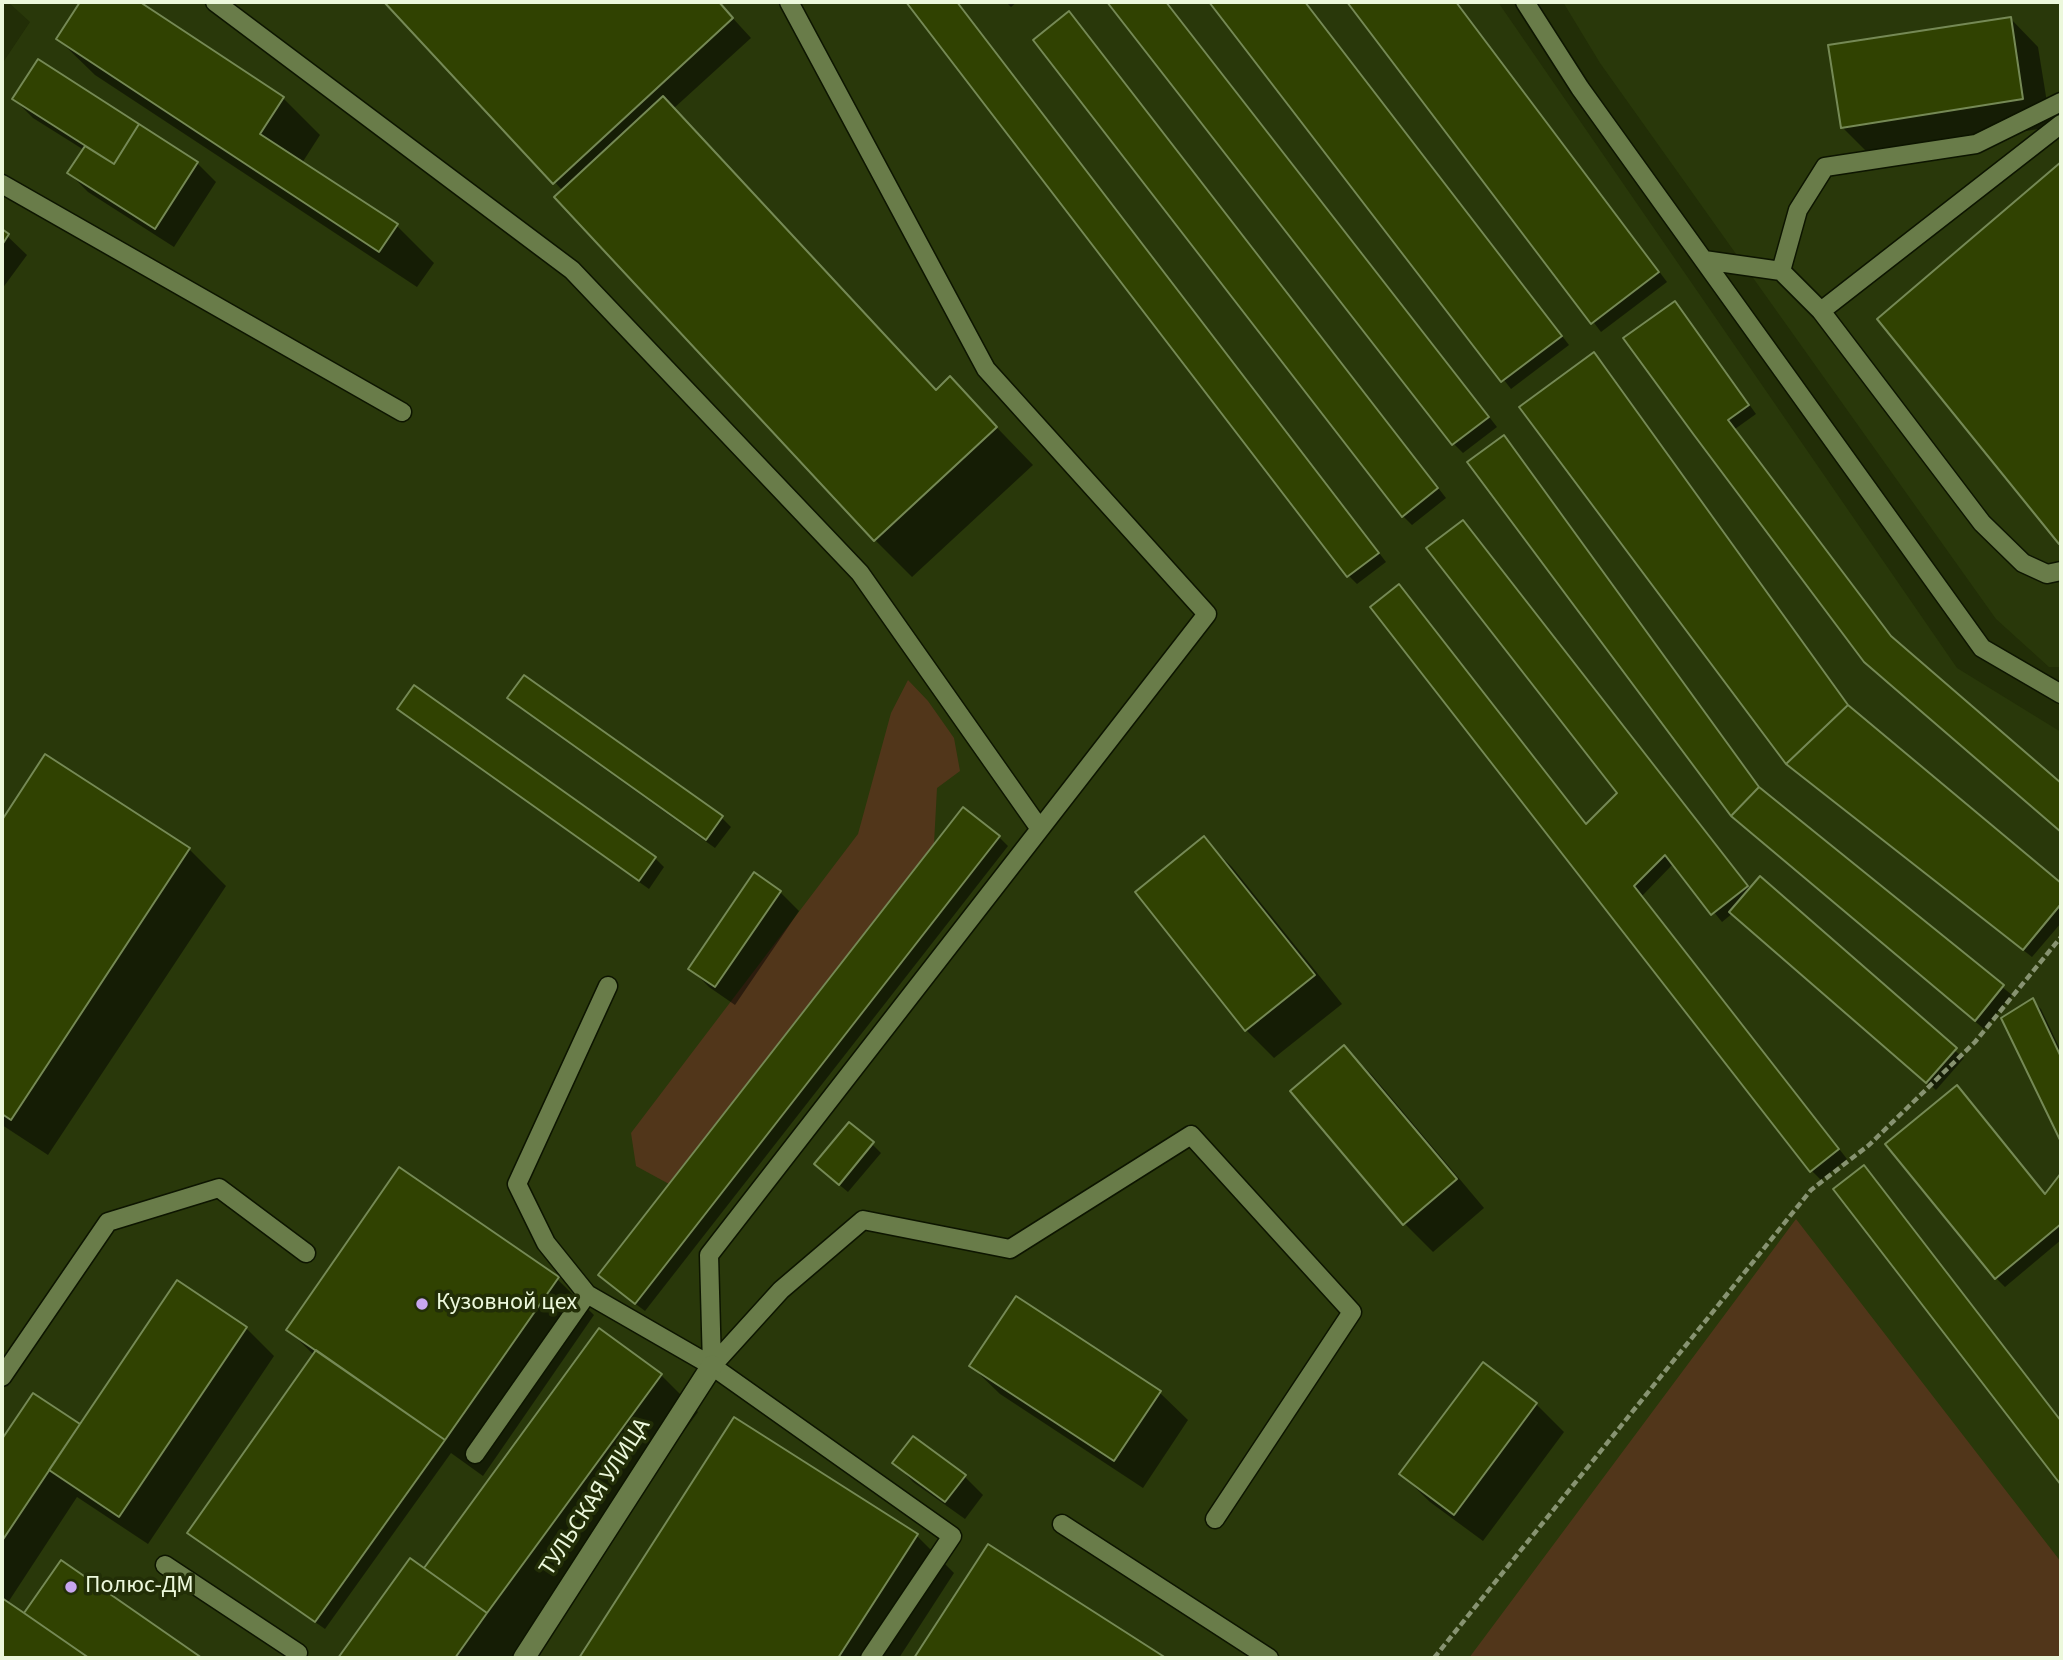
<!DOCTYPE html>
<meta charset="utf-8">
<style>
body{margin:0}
#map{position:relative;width:2063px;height:1660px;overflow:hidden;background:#222e07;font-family:"Source Sans 3",sans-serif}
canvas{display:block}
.frame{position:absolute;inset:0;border:4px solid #ecf8dc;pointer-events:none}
</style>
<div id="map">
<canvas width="2063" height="1660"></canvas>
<div class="frame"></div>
</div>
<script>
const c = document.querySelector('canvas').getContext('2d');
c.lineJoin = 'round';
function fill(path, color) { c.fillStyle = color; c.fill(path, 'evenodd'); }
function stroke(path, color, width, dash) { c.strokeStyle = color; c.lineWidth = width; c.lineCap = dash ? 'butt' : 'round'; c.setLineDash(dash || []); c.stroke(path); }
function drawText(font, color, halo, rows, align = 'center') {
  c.font = font + ' "Source Sans 3",sans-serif'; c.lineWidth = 7; c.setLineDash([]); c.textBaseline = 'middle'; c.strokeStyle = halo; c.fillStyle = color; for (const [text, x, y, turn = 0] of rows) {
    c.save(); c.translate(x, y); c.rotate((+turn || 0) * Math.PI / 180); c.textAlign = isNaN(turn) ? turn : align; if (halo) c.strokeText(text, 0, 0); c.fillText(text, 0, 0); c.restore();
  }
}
const built = new Path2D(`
 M8,2H1498L1957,668L2061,732V1658H2V64L30,22Z
 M1563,2H2061V667H2049L1996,619L1600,63Z`);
const green = new Path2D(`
 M908,680L928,701L954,738L960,771L937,788L934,844L669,1184L636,1166L631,1133L858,834L891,713Z
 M1796,1219L2061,1562V1658H1469Z`);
const shadow = new Path2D(`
 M82,2H136L283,98L320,135L302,163L397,226L434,263L417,287L95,75L58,39Z
 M386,2H718L751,38L673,109L937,391L950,379L1033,465L912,577L875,540L557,197L563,191Z
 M908,2H957L1386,562L1357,584L1348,575Z
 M1006,2H1017L1011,7Z
 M1110,2H1167L1497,427L1463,453L1454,444Z
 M1211,2H1305L1569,345L1511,389Z
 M1350,2H1457L1667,282L1601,332Z
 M2010,18L2038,47L2051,127L1871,156L1843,128Z
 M1078,23L1446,498L1412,525L1403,516Z
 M14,99L197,163L216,182L174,247L88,192L69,173L84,150L33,118Z
 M2061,165V544L1880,319Z
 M2,231L27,255L2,289Z
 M1674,304L1683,312L1756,414L1735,429L1897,643L2061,785V831L1875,671L1626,338Z
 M1594,354L1603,363L1854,712L2061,885V923L2032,957L1798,773Z
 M1504,437L1513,446L1765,794L2012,995L1984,1029L1742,824Z
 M1463,522L1751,889L1964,1058L1936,1090L1733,913L1722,922L1674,863L1642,896L1847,1159L1821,1180L1812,1171L1587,825L1619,793Z
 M415,687L655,858L664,867L649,889L408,718L399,709Z
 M509,698L722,818L731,827L715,848L518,707Z
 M45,757L189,849L226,886L48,1155L2,1125V823Z
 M999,837L1008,846L645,1311L609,1284Z
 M1204,839L1232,867L1342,1004L1274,1058L1246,1030Z
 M780,892L799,911L735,1005L709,987L690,968Z
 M2032,1000L2041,1009L2061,1051V1138L2003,1019Z
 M1344,1047L1372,1075L1484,1208L1433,1252L1404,1223Z
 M1965,1096L2046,1196L2061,1176V1240L2005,1287L1996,1278Z
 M872,1144L881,1153L848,1192L825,1173Z
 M1872,1176L2061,1421V1482L1835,1189Z
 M557,1279L594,1315L483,1476L451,1453L325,1629L199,1541L190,1532L314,1355L288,1330Z
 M178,1282L246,1328L274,1356L148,1544L77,1497L7,1604L32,1622L62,1563L199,1658H2V1442L33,1395L80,1426Z
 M599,1330L661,1375L698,1412L519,1658H340L411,1560L424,1570Z
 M971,1366L1159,1392L1188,1420L1143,1488L1000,1394Z
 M1536,1404L1564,1432L1483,1541L1430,1502L1401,1474Z
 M734,1420L917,1536L954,1573L899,1658H581Z
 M895,1463L964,1476L983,1495L965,1519L913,1482Z
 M989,1546L1163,1658H916Z`);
const building = new Path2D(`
 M80,2H140L284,97L260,134L398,224L379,252L56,39Z
 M384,2H719L733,18L553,184Z
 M906,2H957L1379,553L1347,577Z
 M1107,2H1166L1489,417L1452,445Z
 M1209,2H1305L1562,336L1501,382Z
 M1347,2H1456L1659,272L1591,324Z
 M1069,11L1438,488L1402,517L1033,40Z
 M2011,17L2023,99L1841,128L1828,45Z
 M38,59L139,124L114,164L12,99Z
 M663,96L936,390L950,376L997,427L874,541L554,197Z
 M139,124L198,162L155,229L67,173L85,146L114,164Z
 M2061,162V542L2059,544L1877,319Z
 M2,229L9,234L2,245Z
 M1675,301L1749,405L1728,420L1891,636L2061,783V832L1864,662L1694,435L1623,338Z
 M1594,352L1848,705L1786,764L1519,407Z
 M1504,435L1759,787L1731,816L1467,462Z
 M1463,520L1748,886L1711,915L1665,855L1634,886L1839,1149L1810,1172L1370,607L1399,584L1586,824L1617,793L1426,548Z
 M524,675L723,816L706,840L507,698Z
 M414,685L656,857L639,881L397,709Z
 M1848,705L2061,883V904L2023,950L1786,764Z
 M45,754L190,848L11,1120L2,1114V820Z
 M1759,787L2004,985L1975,1021L1731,816Z
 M963,807L1000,836L635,1304L598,1275Z
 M1204,836L1315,975L1245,1031L1135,892Z
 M754,872L781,891L715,987L688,969Z
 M1760,876L1957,1048L1926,1083L1729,912Z
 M2033,998L2061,1057V1142L2001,1018Z
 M1344,1045L1457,1179L1403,1225L1290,1091Z
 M1957,1085L2045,1194L2061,1173V1224L1995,1279L1885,1144Z
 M849,1122L874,1142L839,1185L814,1164Z
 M1864,1165L2061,1421V1485L1833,1189Z
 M399,1167L559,1277L445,1440L286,1330Z
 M177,1280L247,1327L119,1517L49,1470Z
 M1016,1296L1161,1391L1114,1461L969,1366Z
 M599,1328L662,1374L487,1613L424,1568Z
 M316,1350L445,1440L315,1622L187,1533Z
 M1483,1362L1537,1403L1454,1515L1399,1474Z
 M33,1393L80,1424L2,1541V1439Z
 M734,1417L918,1534L838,1658H579Z
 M913,1436L966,1475L945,1502L892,1463Z
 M988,1544L1166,1658H914Z
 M410,1558L487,1613L455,1658H338Z
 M61,1560L202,1658H89L24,1613Z
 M2,1598L24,1613L89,1658H2Z`);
const path = new Path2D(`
 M1434,1658L1811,1190L1869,1145L1975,1042L2061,937`);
const lane = new Path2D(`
 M215,2L572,270L860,573L1040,829
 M1525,2L1580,88L1982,648L2061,694
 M2,184L402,412
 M1704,260L1781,271L1821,311L1982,523L2023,563L2047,574L2061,571
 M1781,271L1798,210L1825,167L1976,144L2061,102
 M1821,311L2061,124
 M608,986L517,1184L546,1243L587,1294L712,1366L952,1536L870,1658
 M712,1366L709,1255L1207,614L986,369L789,2
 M712,1366L781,1290L863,1220L1010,1249L1191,1135L1352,1312L1215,1519
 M2,1377L108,1222L219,1188L306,1253
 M475,1454L587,1294
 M1062,1524L1269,1658
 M165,1565L298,1653L295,1658`);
const street = new Path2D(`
 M524,1658L712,1366`);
const markers = [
 [422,1304,7,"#c8a6ef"],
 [71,1587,7,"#c8a6ef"]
];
const poiNames = [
 ["Кузовной цех",436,1304],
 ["Полюс-ДМ",85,1587]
];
const streetNames = [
 ["ТУЛЬСКАЯ УЛИЦА",596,1498,-57]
];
fill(built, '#29380a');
fill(green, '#51361a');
fill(shadow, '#0007');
fill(building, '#304201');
stroke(building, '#758955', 2);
stroke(lane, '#0d1500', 21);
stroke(street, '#0d1500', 24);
stroke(path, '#879371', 4.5, [7, 3.5]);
stroke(lane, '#697c49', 18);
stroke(street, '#697c49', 21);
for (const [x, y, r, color] of markers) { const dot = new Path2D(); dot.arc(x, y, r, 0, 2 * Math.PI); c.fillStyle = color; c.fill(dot); stroke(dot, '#222e07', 2.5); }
drawText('24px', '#ecf8dc', '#222e07', poiNames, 'left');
drawText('24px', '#ecf8dc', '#222e07', streetNames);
</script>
